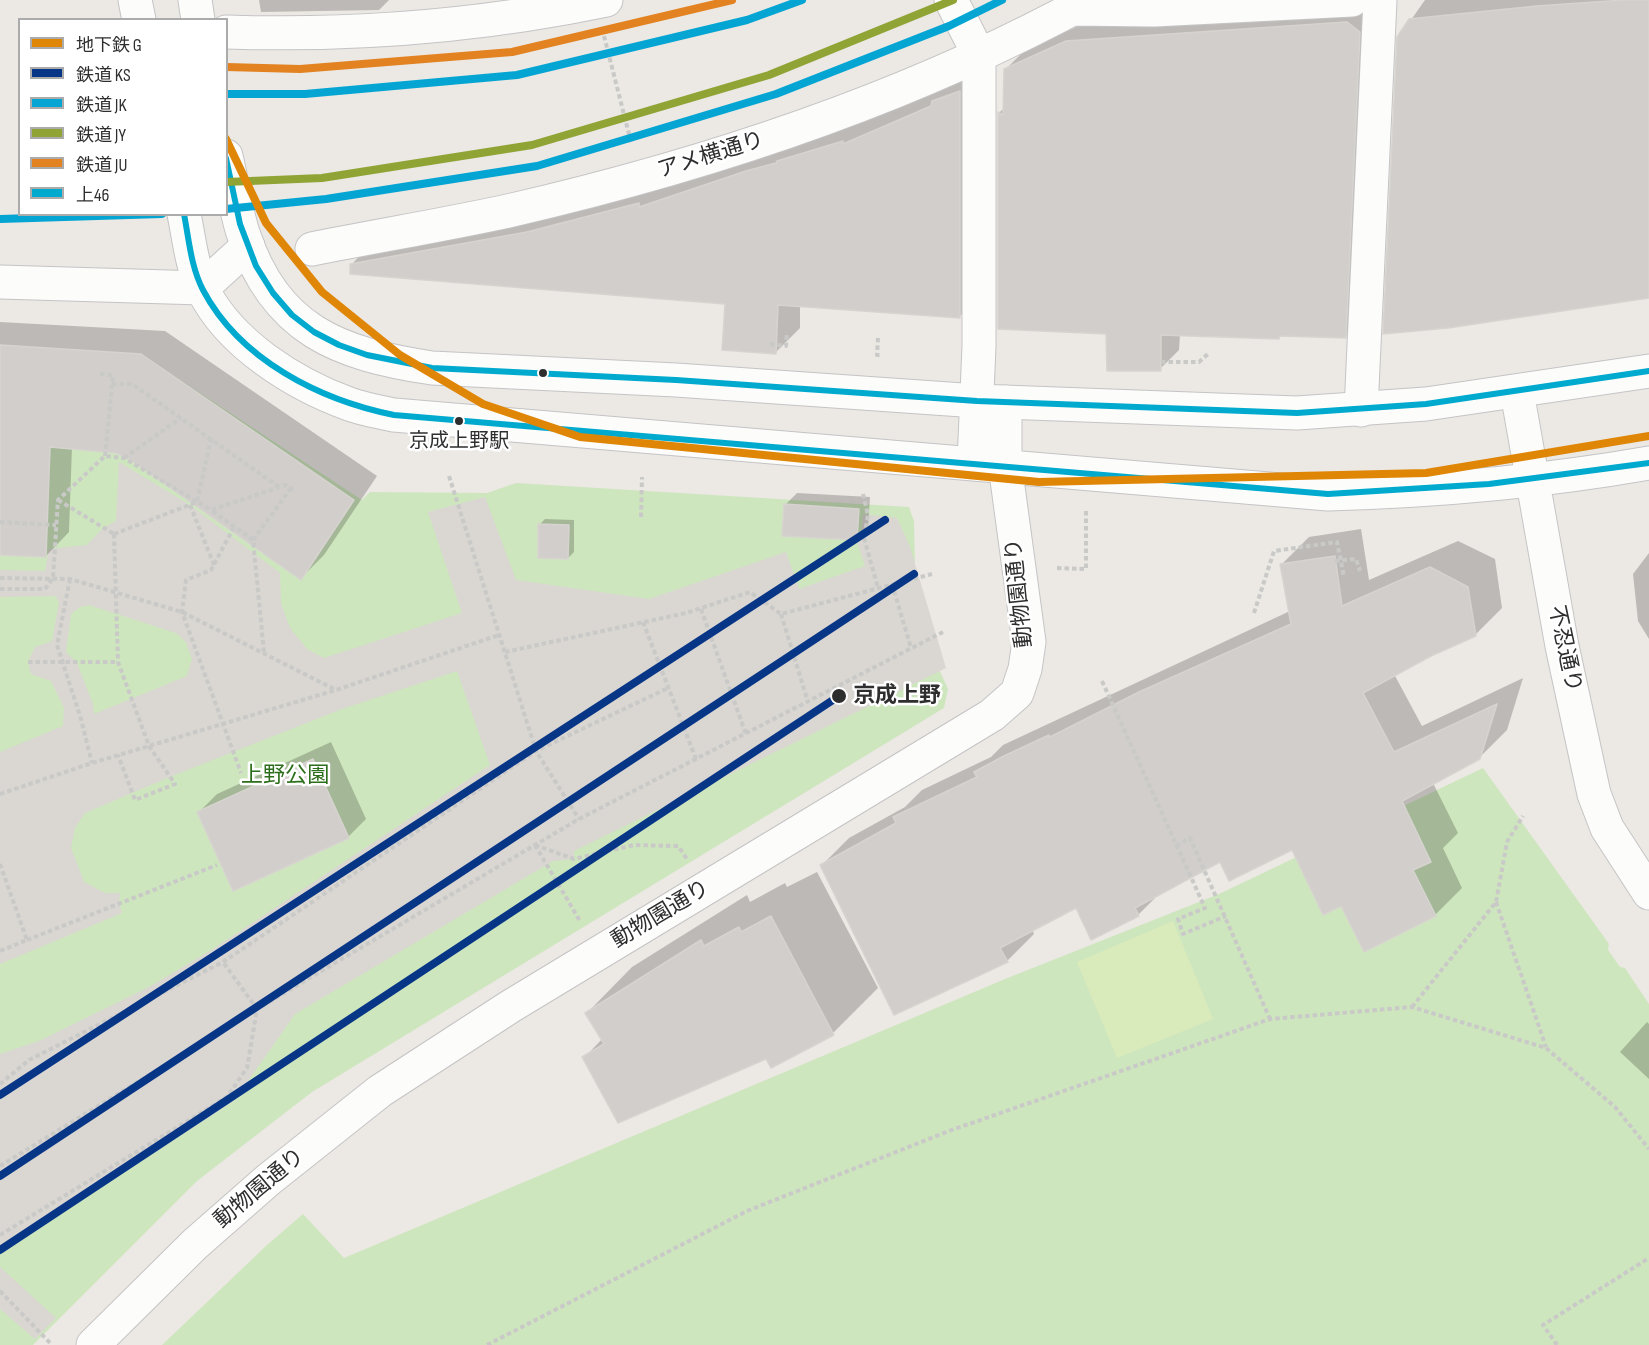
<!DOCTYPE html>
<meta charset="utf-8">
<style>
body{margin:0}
#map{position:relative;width:1649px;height:1345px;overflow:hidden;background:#ece8e4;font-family:"Sofia Sans Condensed","Noto Sans JP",sans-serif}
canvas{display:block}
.legend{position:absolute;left:18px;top:18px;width:210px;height:198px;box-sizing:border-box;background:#fff;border:2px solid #ababab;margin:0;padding:8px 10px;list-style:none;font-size:18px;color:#2e2e2e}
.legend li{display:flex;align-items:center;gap:12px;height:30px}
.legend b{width:30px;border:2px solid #ababab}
</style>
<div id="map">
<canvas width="1649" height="1345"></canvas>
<ul class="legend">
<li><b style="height:8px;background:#e08607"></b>地下鉄 G</li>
<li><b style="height:8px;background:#073686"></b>鉄道 KS</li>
<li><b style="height:8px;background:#05a5d3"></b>鉄道 JK</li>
<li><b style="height:8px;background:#90a436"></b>鉄道 JY</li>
<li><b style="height:8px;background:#e28220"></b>鉄道 JU</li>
<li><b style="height:8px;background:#00a9ce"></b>上46</li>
</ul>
</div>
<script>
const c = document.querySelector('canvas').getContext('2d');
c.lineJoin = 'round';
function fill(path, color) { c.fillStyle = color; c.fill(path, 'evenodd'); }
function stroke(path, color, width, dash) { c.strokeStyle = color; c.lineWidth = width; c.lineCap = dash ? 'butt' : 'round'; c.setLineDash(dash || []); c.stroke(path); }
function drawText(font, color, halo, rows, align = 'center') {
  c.font = font + ' "Sofia Sans Condensed","Noto Sans JP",sans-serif'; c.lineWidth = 5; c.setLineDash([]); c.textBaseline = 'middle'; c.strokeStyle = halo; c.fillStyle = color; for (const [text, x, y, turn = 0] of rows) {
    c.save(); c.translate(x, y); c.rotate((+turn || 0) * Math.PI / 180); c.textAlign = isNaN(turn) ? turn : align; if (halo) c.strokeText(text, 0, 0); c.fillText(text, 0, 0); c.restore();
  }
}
const green = new Path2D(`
 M0,345L141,354L362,500L370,492L487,493L516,483L909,507L914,521L916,618L948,689L944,708L312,1092L197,1181L33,1345H0Z
 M1483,768L1609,944L1608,950L1620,967L1625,968L1649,1004V1345H162L267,1245L303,1214L344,1258L1005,979L1219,894Z`);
const pitch = new Path2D(`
 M1173,921L1213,1019L1117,1058L1077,962Z`);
const plaza = new Path2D(`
 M119,462L190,505L280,573L281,603L290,628L307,649L324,658L462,613L428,512L485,497L516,580L649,599L786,552L799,589L865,566L857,542L861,540L863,514L897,518L910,547L946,668L574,851V859L553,861L295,1014L234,1101L0,1253V1054L39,1041L149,987L213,949L490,765L457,671L342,709L172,776L85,813L75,828L71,848L84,882L105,893H120L119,903L122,913L0,964V752L63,726L64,708L51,681L31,674L28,662L35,647L52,641L59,603L56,596L0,597V570L45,571L49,549L87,545L103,528L116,521ZM89,605L176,633L186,642L192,659L187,676L94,714L93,704L77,663L66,652L71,614L80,607Z
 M0,1267L56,1318L35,1339L0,1309Z`);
const shadow = new Path2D(`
 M259,0H389L379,10L261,12Z
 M1425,0H1649V297L1399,37Z
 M1364,1V317L1345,336L1282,335L1279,338L1180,334L1179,350L1160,369L1108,333L999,327V113L1005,107L1006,69L1025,50L1087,22Z
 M984,68V292L960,316L800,305V328L776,352L727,303L351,265L375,240L866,119V121L949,86Z
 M0,322L165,331L377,476L324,555L301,578L130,457L116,452L72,447L69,532L46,556L0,554Z
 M797,493L870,497L868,527L856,539L785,505Z
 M545,519L574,520V552L568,558L539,525Z
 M1361,529L1369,580L1458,541L1495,559L1502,608L1475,635L1394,674L1422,726L1523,678L1507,730L1479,758L1433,783L1458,833L1443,848L1462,888L1435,915L1342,904L1292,848L1220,860L1161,892L1138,915L1077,906L1032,929L1034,934L1007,961L822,865L849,838L905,807L922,790L991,757L1003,745L1290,611L1282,564L1309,537Z
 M1649,553V639L1638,621L1633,574Z
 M331,742L366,819L348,837L199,812L217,794Z
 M817,872L878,988L833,1033L767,1057L584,1058L602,1039L587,1013L632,967L747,895L750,902L785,883L787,887Z
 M1647,1022L1649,1024V1079L1620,1052Z`);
const building = new Path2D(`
 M1624,0H1649V298L1448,328L1383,334L1397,37L1409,19L1537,6Z
 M1347,22L1360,32L1346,338L1279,336V339L1161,335V371H1107L1106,334L998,329V112L1003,115L1004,69L1066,41Z
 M960,91V318L778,305L776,354L722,350L725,304L350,274V264L527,232L639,203V207L746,171L776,163L777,161L843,141V144L931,106L932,101Z
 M0,345L141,354L354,500L301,580L129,459L116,453L50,447L46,557L0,555Z
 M784,504L859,509L857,540L782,536Z
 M538,524L569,525L568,559L538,558Z
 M1335,556L1342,606L1430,567L1468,587L1476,636L1431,656L1363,693L1394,752L1497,704L1480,759L1402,801L1431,862L1413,870L1436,916L1364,952L1341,906L1323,915L1292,850L1229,881L1220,862L1135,908L1139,916L1091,940L1076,908L1000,948L1008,962L894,1015L820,865L896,823L893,817L977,777L974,772L1004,756L1049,735L1050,737L1139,692L1291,624L1280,564Z
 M313,759L349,838L233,891L197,812Z
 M771,916L834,1035L771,1068L766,1059L618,1123L582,1057L604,1044L585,1013L701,940L704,946L739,927L741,932Z`);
const path = new Path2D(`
 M604,36L631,142
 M878,338L877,355H880
 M770,344L786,346L787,332
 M1161,362H1199L1208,354
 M100,374L113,375L105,456
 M112,384H132L279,487
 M124,458L181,418
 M449,476L536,751L579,819
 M863,494L868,515L864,538L878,588
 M58,500L114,534
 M190,505L214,565
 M641,517L642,477
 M0,522L56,525
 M234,527L211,570L186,580L182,612L241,773
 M114,534L118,662L149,746L175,784L135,800L118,755
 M114,534L197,502L211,439
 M253,540L291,488
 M1335,561L1356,559L1360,571
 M1057,568L1086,569V511
 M0,578L70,579L182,612L336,690
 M70,579L57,645L81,719L92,763
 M892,584L911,648
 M0,589H45L53,578L58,500L105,456L124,458L211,510
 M701,609L746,734
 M1254,613L1274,551L1337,542L1344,577
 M781,614L808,702
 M643,622L696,759
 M264,652L253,540L211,510L286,485L296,492
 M505,652L686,613L750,592L781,614L932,574
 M28,662H118
 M1102,681L1205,908L1178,919L1183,934L1226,916
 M0,794L92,763L336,690L499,635
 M535,845L574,859L634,845L678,846L687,859
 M535,845L580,921
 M1176,846L1190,838L1270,1019
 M0,864L27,940L0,951
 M1496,902L1546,1047
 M27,940L217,865
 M1412,1007L1496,902L1507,842L1523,816
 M0,1084L29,1060L223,962L536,751L668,688
 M0,1166L257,1009L579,819L943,632
 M0,1235L227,1097L247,1068L257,1009L223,962
 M0,1291L52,1345
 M487,1345L747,1211L949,1131L1270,1019L1412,1007L1546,1048L1615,1107L1649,1149
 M1557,1345L1543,1325L1649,1258`);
const street = new Path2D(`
 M951,0L979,55V346L974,463
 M1072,9L1154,10L1352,0
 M226,32C354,36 481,26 606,0
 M312,249C377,236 443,225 508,211C708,165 908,99 1089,0
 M0,282L202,288L248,246
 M1361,410L1380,0`);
const secondary = new Path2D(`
 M135,0L139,20
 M195,0L198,20
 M226,156C232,181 235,208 243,233C275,330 338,354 432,368L676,380L977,401L1297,413L1426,404L1649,371
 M184,214C189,238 192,268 203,290C230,344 294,384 349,404C363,409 379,412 394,415L1328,494C1438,491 1541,482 1649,463
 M1517,392L1562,646L1594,794L1607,828L1649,893
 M93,1345L195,1244L268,1180L380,1091L511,1006L992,715L1017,693L1025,669L1029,642L1005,465V402`);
const bus1 = new Path2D(`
 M226,158L240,224L256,266L273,293L292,315L314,332L339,345L367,355L432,368L676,380L977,401L1297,413L1426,404L1649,371
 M184,214C189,240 191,267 203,290C240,360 320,400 394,415L1328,494L1489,484L1649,463`);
const rail1 = new Path2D(`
 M0,1095L885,520
 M0,1176L914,574
 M0,1250L839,696`);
const rail2 = new Path2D(`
 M226,94H305L517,75L747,20L802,0
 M226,209L326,199L537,166L776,94L949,26L1002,0
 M0,219L162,214`);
const rail3 = new Path2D(`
 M226,182L322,178L532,145L769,75L953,0`);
const rail4 = new Path2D(`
 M226,67L300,69L512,52L732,0`);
const metro1 = new Path2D(`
 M226,139L266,223L322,292L400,355L483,404L580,437L1039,482L1426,473L1649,436`);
const markers = [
 [543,373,5,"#2e2e2e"],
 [459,421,5,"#2e2e2e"],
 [839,696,8,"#2e2e2e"]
];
const busNames = [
 ["京成上野駅",459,442]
];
const streetNames = [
 ["アメ横通り",711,156,-17],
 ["動物園通り",1020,593,-96],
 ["不忍通り",1564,649,78],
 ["動物園通り",661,915,-31],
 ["動物園通り",260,1189,-40]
];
const stopNames = [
 ["京成上野",853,696]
];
const parkNames = [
 ["上野公園",285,776]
];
fill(green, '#cee6be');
fill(pitch, '#d9eabb');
fill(plaza, '#dad6d2');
fill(shadow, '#0003');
fill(building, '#d1cecb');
stroke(building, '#d7d4d0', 1.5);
stroke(street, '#c5c4c5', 35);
stroke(secondary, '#c5c4c5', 35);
stroke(path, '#c9c9c8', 4, [4.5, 3]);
stroke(street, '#fcfcfb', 33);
stroke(secondary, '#fcfcfb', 33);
stroke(bus1, '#00a9ce', 6);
stroke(rail1, '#073686', 8);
stroke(rail2, '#05a5d3', 8);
stroke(rail3, '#90a436', 8);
stroke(rail4, '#e28220', 8);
stroke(metro1, '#e08607', 8);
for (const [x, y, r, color] of markers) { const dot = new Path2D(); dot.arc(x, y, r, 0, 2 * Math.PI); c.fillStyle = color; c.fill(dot); stroke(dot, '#fff', 2); }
drawText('20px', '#2e2e2e', '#fff', busNames);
drawText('22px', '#2e2e2e', '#fff', streetNames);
drawText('bold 22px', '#2e2e2e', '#fff', stopNames, 'left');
drawText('22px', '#2c6e1b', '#fff', parkNames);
</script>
